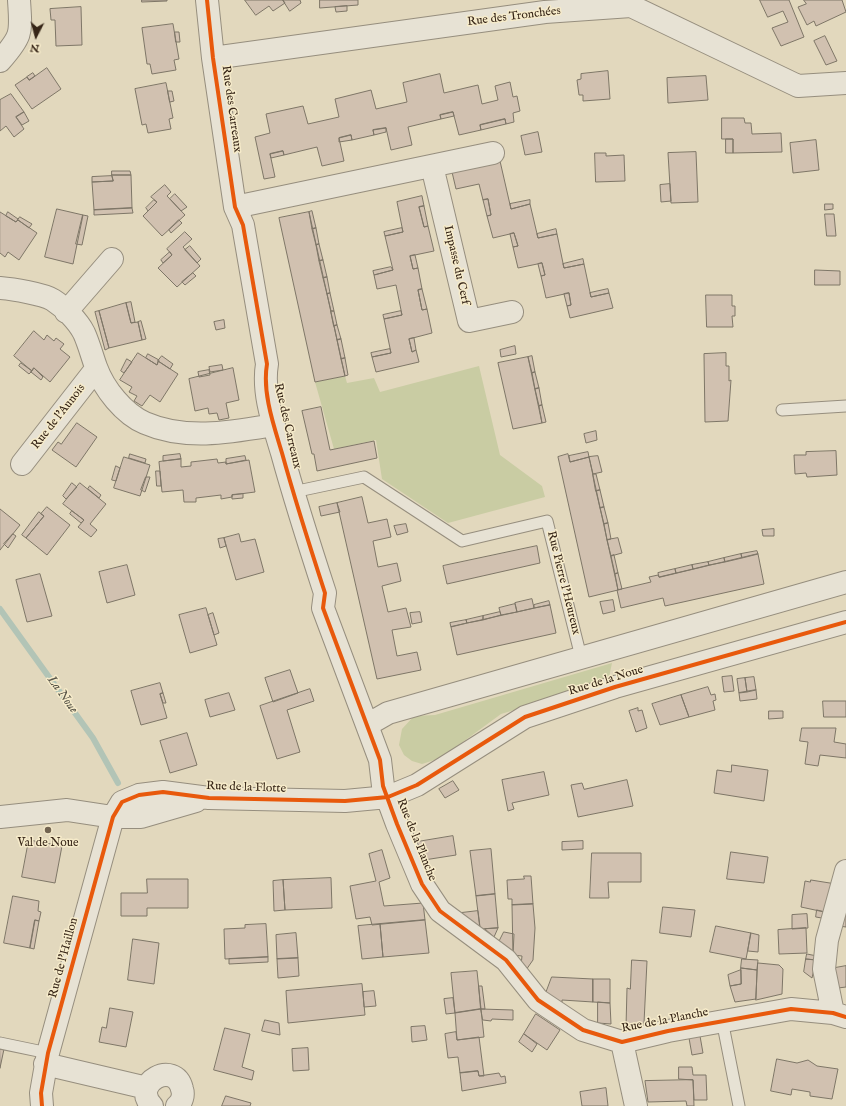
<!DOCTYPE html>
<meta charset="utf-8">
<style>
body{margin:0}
#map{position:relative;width:846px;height:1106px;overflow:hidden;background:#e2d8bd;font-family:"IM FELL English",serif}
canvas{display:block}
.north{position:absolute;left:16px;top:16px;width:40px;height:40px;-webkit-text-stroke:3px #f6ebca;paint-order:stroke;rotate:186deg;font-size:11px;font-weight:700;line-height:16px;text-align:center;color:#362517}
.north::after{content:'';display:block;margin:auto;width:14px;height:18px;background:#362517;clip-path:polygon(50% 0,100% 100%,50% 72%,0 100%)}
</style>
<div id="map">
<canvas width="846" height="1106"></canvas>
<div class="north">N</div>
</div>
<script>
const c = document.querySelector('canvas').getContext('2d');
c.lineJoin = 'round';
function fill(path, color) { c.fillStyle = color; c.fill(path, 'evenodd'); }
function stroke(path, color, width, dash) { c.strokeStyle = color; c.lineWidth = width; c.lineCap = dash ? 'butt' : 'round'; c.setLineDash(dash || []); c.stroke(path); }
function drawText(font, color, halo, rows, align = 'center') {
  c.font = font + ' "IM FELL English",serif'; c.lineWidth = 3; c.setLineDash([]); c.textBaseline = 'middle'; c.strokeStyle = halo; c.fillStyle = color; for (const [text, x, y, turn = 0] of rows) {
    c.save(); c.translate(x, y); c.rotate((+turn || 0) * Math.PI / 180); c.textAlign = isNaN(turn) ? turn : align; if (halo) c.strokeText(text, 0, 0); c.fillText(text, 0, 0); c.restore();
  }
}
const green = new Path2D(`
 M479,366L500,455L542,486L545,497L448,523L382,479L376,440L334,449L315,382L345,376L347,383L374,378L380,392Z
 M612,663L608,682L501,714L441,758L422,764L412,761L404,755L399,745L402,729L414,716L435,715Z`);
const stream = new Path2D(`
 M0,609L93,738L118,783`);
const building = new Path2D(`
 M142,0H167V1L142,2Z
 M245,0H283L285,3L273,11L269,6L256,15Z
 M283,0H300L301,3L290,11Z
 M320,0H358V5L320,8Z
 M760,0H789L804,37L781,46L772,28L788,22L783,11L768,17Z
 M804,0H842L846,12L816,26L814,21L807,25L798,7L806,4Z
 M347,6V11L336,12L335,7Z
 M81,7L82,45L56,46L55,20H51L50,9Z
 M173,24L179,59L174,60L176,70L152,74L150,64H147L142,28Z
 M175,32H179L180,42H176Z
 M825,36L837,61L826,65L814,41Z
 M47,68L61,89L32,109L15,85L27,77L29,80Z
 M608,71L610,99L583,101V95H579L577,80L581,79V74Z
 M33,73L35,76L29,80L27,77Z
 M440,74L444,93L478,85L482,104L498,100L495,86L510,82L513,97L517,96L520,111L513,113L514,122L506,124L505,119L480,125L481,130L459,135L453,112L440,115L441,119L408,127L412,145L391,150L386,128L373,130L374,135L352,140L351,135L339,138L344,161L322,166L317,147L284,155L283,151L270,154L275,177L264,179L255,137L270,133L266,114L303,106L308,124L339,117L335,99L371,90L376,109L407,102L403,83Z
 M706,76L708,100L668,103L667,78Z
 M166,83L173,118L169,119L171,129L148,133L146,124L142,125L135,89Z
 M168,91H172L174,101L170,102Z
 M11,94L24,112L16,117L24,129L14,137L6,126L0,131V100Z
 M24,112L29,121L22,125L16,117Z
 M453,112L454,116L441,119L440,115Z
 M722,118H744L745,123H751L752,134L781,133L782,152L733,153V139H722Z
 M505,119L506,124L481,130L480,125Z
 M386,128V132L374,135L373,130Z
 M538,132L542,152L525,155L521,136Z
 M351,135L352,140L339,142V138Z
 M726,139H733V153H726Z
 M816,140L819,170L793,173L790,143Z
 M283,151L284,155L271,158L270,154Z
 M696,152L698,202L671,203L668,153Z
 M595,153H606V156L624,155L625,181L596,182Z
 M500,161L511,209L530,204L538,238L557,234L564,268L584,264L591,297L609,293L613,308L570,318L567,306L571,305L569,293L546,298L541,276L545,275L542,263L518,268L513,247L518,246L514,233L493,238L487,216L491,215L488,199L483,200L479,184L456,189L452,172Z
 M112,171H130L131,175H112Z
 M112,175H131L132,208L94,210L92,182L113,181Z
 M112,176L113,181L92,182V177Z
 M670,184L671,201L661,202L660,185Z
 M165,185L171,192L167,196L185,215L162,236L143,216L157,202L151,197Z
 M175,194L187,207L181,211L170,199Z
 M422,196L424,206L419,207L424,227L428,226L434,251L410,256L413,269L418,268L422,289L418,290L422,310L427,309L432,333L409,339L412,352L416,350L419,362L376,372L372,357L391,353L384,319L402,315L396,285L377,289L374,275L393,270L385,236L403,232L397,202Z
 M488,199L491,215L487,216L483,200Z
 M154,200L157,202L148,211L146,208Z
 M530,200V204L511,209L510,204Z
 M825,204H833V209L825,210Z
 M424,206L428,226L424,227L419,207Z
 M132,208L133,213L94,215V210Z
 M57,209L83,215L73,264L45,257Z
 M312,211L316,228L312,229L309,212Z
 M0,212L16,222L18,220L37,233L19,260L8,252L5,257L0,253Z
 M8,212L18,219L16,222L6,216Z
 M309,212L345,376L315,382L279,218Z
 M825,214H834L836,236H827Z
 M83,215L88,216L82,245L76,244Z
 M20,217L32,224L29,228L18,220Z
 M179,220L182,223L171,233L169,230Z
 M316,228L319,244L316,245L312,229Z
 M402,228L403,232L385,236L384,232Z
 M556,229L557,234L538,238L537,234Z
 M185,232L192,239L183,247L200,266L177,287L158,268L172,255L167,249Z
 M514,233L518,246L513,247L510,234Z
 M319,244L323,260L319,261L316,245Z
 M190,246L201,259L197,263L185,250Z
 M170,252L172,255L163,263L161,260Z
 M415,255L418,268L413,269L410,256Z
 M583,259L584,264L564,268L563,264Z
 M323,260L327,277L323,278L319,261Z
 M542,263L545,275L541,276L538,264Z
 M391,267L393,270L374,275L373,271Z
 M815,270L840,271V285H815Z
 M193,273L196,276L185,285L182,282Z
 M327,277L330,293L327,294L323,278Z
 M422,289L427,309L422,310L418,290Z
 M608,289L609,293L591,297L590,293Z
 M330,293L334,311H331L327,294Z
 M569,293L571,305L567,306L564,294Z
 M706,295H732V306H735V316H732L733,327H707Z
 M131,302L135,322L131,323L126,303Z
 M126,303L131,323L138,322L142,340L109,348L99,311Z
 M99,311L109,348L105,350L95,312Z
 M331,311H334L337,325L334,326Z
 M401,311L402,315L384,319L383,315Z
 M224,320L225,328L216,330L214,322Z
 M141,321L146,339L142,340L138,322Z
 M337,325L341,339L337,340L334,326Z
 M34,331L44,340L47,335L54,341L56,338L64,344L60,349L70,357L50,382L34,368L32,371L14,356Z
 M414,338L416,350L412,352L409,339Z
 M341,339L345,358L341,359L337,340Z
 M515,346L516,354L501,357L500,350Z
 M390,349L391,353L372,357L371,353Z
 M138,353L157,365L158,361L178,374L160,402L150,395L142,406L134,401L137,396L129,392L132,387L120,380Z
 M726,353V366H729V381L731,380L728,421L705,422L704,354Z
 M148,354L159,360L157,365L146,358Z
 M162,356L173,364L170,369L158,361Z
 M532,356L535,372L532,373L528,357Z
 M528,357L542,423L513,429L498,363Z
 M345,358L348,375L345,376L341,359Z
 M127,359L132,362L124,373L121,371Z
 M21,363L32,371L29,374L19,366Z
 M222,365L223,370L210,372L209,367Z
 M34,368L43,377L41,380L31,372Z
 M233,368L239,400L226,403L229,418L219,420L217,413L209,414L208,408L195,411L189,379Z
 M209,370L210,375L199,377L198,372Z
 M535,372L539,388L535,389L532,373Z
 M539,388L542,405L539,406L535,389Z
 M542,405L546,422L542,423L539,406Z
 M321,407L330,450L374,441L377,458L317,471L314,454H312L302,411Z
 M77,423L97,437L76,467L52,450L58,442L61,444Z
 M596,431L597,440L586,443L584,434Z
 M836,451L837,475L807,477L806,473L795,474L794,455H806V452Z
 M588,452L589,457L570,462L569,456Z
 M130,454L146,459L145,463L129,458Z
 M180,454L181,459L163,461V456Z
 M568,454L570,462L589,457L618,590L589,597L558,457Z
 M245,456L246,460L226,464V459Z
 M598,456L602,472L593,474L589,457Z
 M124,457L150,465L140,496L114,488Z
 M181,459V467L191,466V462L217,459L218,463L226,462V464L249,460L255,492L232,495V497L221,499V495L196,498V502H184L183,490L162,492L159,462Z
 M116,466L120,468L116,481L112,480Z
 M156,471H160L161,486H157Z
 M593,474H596L600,490L596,491Z
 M146,477H150L145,492L141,490Z
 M72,483L77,487L66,499L63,496Z
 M80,483L106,504L90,524L97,530L91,537L78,527L84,520L63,504Z
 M90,486L101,495L99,498L88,489Z
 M600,490L604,507L600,508L596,491Z
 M243,494V498L232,499V495Z
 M362,497L368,523L387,519L391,537L373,541L378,567L397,563L401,581L382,586L388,612L406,608L411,627L392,630L397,656L417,652L421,670L377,679L337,503Z
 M337,503L340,512L321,516L319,507Z
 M47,507L70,525L47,555L26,538L44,516L41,514Z
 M604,507L608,523L604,524L600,508Z
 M0,509L20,525L0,550Z
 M72,511L84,520L81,523L70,514Z
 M39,512L44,516L26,538L22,535Z
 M608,523L611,539L607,540L604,524Z
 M406,524L408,532L397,535L394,526Z
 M774,529V536H763L762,530Z
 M13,534L16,536L8,548L4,544Z
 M239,534L241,542L255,539L264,572L236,580L224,538Z
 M224,538L226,546L220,548L218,539Z
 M618,538L622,553L611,556L607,540Z
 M537,546L540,563L447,584L443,566Z
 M757,551L758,554L742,558L741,554Z
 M741,554L742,558L725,562L724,558Z
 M758,554L764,584L665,606L663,598L621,608L617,590L651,582L649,577L658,575L659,577Z
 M614,555L618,573L615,574L611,556Z
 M724,558L725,562L709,565L708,562Z
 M708,562L709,565L693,569L692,565Z
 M127,565L135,595L107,603L99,572Z
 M692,565L693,569L676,573L675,569Z
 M675,569L676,573L659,577L658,573Z
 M618,573L622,589L618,590L615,574Z
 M40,574L52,616L27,622L16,580Z
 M532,599L534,608L517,612L515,603Z
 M613,600L615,611L603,614L600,602Z
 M549,601L550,605L534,608V605Z
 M515,604L517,612L501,615L499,608Z
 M550,605L556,633L457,655L451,627Z
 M206,608L217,645L190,653L179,615Z
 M420,612L422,622L412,624L410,613Z
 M500,612L501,615L483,620V616Z
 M213,613L219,633L214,635L208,615Z
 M483,616V620L467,623L466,620Z
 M466,620L467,623L451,627L450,623Z
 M290,670L298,693L273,702L265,678Z
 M732,676L734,691L724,692L722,677Z
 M754,677L756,690L747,692L745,678Z
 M745,678L747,692L739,693L737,679Z
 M160,683L163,693L160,694L167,718L141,725L131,691Z
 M708,687L711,695L715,694L716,700L713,701L715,710L689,717L681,695Z
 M310,689L314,701L287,710L300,752L277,759L260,706Z
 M756,690L757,699L740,701L739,693Z
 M163,693L166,703H163L160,694Z
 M229,693L235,710L210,717L205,700Z
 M681,695L689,717L660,725L652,704Z
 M823,701H846V717H824Z
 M638,708V711L642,710L647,728L636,732L629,711Z
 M769,711H783V718L769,719Z
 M802,728H836L834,742L846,744V758L820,755L818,766L805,764L808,742L800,741Z
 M187,733L197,765L170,773L160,741Z
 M732,765L768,770L764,801L714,793L717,770L731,772Z
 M544,772L549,795L512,803L514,809L508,811L502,780Z
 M627,780L633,806L578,817L571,785L582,783L584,789Z
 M453,781L459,790L445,798L439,789Z
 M453,836L456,855L424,860L417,842Z
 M29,840L62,846L55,883L22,877Z
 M583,841V849L562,850V842Z
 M491,849L495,894L476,896L470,851Z
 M382,850L390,878L379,882L384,906L423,903L425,920L372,925L370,917L356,919L350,886L376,881L369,854Z
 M731,852L768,857L764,883L727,879Z
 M592,853H641V882H608L609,898H590Z
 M524,876H531L533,904L512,905V899H508L507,880L524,879Z
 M331,878L332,908L285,910L283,880Z
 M147,879H188V908H147V916H121V893H147Z
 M283,880L285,910L274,911L273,881Z
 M811,880L836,884L829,913L801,907L805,881L810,882Z
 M495,894L498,928L480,929L476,896Z
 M13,896L39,901L38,911L41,912L39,921L35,920L30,948L4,943Z
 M846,903V927L839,926Z
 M533,904L535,928L533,960L526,970L521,965L522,956L513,955L512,905Z
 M663,907L695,910L691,937L660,933Z
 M817,910L829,913L827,919L816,917Z
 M478,911L480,927L460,913Z
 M807,914L808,928L792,929V915Z
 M35,920L39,921L34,949L30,948Z
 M425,920L429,953L383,957L380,924Z
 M266,924L268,957L225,959L224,929L245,928V925Z
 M380,924L383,957L362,959L358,926Z
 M716,926L751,933L746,959L710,952Z
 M498,928L494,937L485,929Z
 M806,928L807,953L779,954L778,930Z
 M504,932L514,934L513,955L499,942Z
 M296,933L298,958L277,959L276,935Z
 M751,933L759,935L758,952L748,951Z
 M133,939L159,943L154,984L128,980Z
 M807,954L817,956L816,960L806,959Z
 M268,957V962L229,964V959Z
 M298,958L299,976L278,978L277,959Z
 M742,959L758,960L757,970L741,968Z
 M806,959L816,960L812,978L804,972Z
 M632,960L647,961L644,1023L626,1027L627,988L630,989Z
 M758,963L779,965L783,969L782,994L756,1000Z
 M846,966V987L838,988L835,968Z
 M741,968L757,970L756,999L735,1002L730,986L741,984Z
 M741,970V984L730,986L728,975Z
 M477,971L481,1009L455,1013L451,973Z
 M552,977L593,979V1002L562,1000V1006L546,993Z
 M593,979H610V1003L593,1002Z
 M362,984L365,1015L288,1023L286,991Z
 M479,986H482L485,1009H481Z
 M374,991L376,1006L364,1007L363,992Z
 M453,998L455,1013L446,1014L444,999Z
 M598,1002L610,1003L611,1024L598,1023Z
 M110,1008L133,1012L126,1047L99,1042L102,1027L106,1028Z
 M481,1009L484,1037L457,1040L455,1013Z
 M481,1009L513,1010V1020L492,1019L491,1021L483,1020Z
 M536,1014L560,1030L547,1050L524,1034Z
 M265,1020L279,1023L280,1035L262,1031Z
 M425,1026L427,1040L412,1042L411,1027Z
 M225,1028L250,1034L242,1067L254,1071L252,1080L214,1070Z
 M456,1032L457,1040L479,1037L484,1076H479L478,1071L460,1073L458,1057L448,1058L445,1034Z
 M524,1034L537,1044L532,1052L519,1042Z
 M700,1036L703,1053L692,1055L689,1038Z
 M308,1048L309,1070L293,1071L292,1049Z
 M0,1049H4L0,1068Z
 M777,1059L797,1063L808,1060L817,1066L838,1069L832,1099L810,1096V1092L792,1089L791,1095L771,1091Z
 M679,1067H692L693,1075H706L707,1100H694L693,1080L679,1079Z
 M478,1071L479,1076L499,1073L501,1077L505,1076L506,1083L462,1091L460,1073Z
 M693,1080L694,1106H687L686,1101L648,1102L645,1081Z
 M606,1088L608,1106H582L580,1092Z
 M226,1096L251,1103L250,1106H222Z`);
const lane = new Path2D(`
 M782,410L846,406
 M293,492L364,477L462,541L547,521L581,657
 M722,1020L739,1106
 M0,1043L48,1053`);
const street = new Path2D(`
 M207,0L213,58L235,207L243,225L267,364C262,393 274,426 282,453C295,500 310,547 325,593L323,608L380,760L383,786L397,824L422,884L440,911L506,960L538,1000L583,1030L622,1042L668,1031L791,1009L833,1013L846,1017
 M213,58L545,12L631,6L798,86L846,83
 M0,61C23,35 21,33 19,0
 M432,166L469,321L512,312
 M235,207L493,153
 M0,288C12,289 44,294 53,300C64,307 78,321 84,333C89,344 92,356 96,367C104,389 124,414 145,423C186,441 232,432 274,425
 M66,312L112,259
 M22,464L96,369
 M367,725L388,713L846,582
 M0,817L67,810L113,817H141L196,801
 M833,1013L824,969L827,940L846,871
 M622,1042L636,1106
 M45,1064L147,1088
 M42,1106L41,1093L48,1053L113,817L122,802L139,795L163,792L209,798L345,801L388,797L417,785L525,717L615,687L846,622
 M152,1106C130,1083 175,1059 182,1089C184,1095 182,1102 177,1106`);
const cycleway = new Path2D(`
 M207,0L213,58L235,207L243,225L267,364C262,393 274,426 282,453C295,500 310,547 325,593L323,608L380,760L383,786L397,824L422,884L440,911L506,960L538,1000L583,1030L622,1042L668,1031L791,1009L833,1013L846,1017
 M42,1106L41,1093L48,1053L113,817L122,802L139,795L163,792L209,798L345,801L388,797L417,785L525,717L615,687L846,622`);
const markers = [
 [48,830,4,"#726451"]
];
const streetNames = [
 ["Rue des Tronchées",514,17,-7],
 ["Rue des Carreaux",231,109,82],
 ["Impasse du Cerf",456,265,77],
 ["Rue de l'Aunois",59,417,-52],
 ["Rue des Carreaux",287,426,77],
 ["Rue Pierre l'Heureux",563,583,76],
 ["Rue de la Noue",606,681,-17],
 ["Rue de la Flotte",246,788,2],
 ["Rue de la Planche",416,840,68],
 ["Rue de l'Haillon",64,958,-75],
 ["Rue de la Planche",665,1021,-11]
];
const poiNames = [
 ["Val de Noue",48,844]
];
const waterNames = [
 ["La Noue",62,695,54]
];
fill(green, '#c9cca3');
stroke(stream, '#b2c4b6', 6);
fill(building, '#d1c1b0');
stroke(building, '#7e7667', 1);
stroke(lane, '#968e7e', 13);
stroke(street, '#968e7e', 24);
stroke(lane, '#e7e2d4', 11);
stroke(street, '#e7e2d4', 22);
stroke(cycleway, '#e8590c', 4);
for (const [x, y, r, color] of markers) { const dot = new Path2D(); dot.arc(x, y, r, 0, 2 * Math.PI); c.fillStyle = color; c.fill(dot); stroke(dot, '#f6ebca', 1.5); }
drawText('12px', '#362517', '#f6ebca', streetNames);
drawText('12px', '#362517', '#f6ebca', poiNames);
drawText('italic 13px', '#555246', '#f6ebca', waterNames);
</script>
